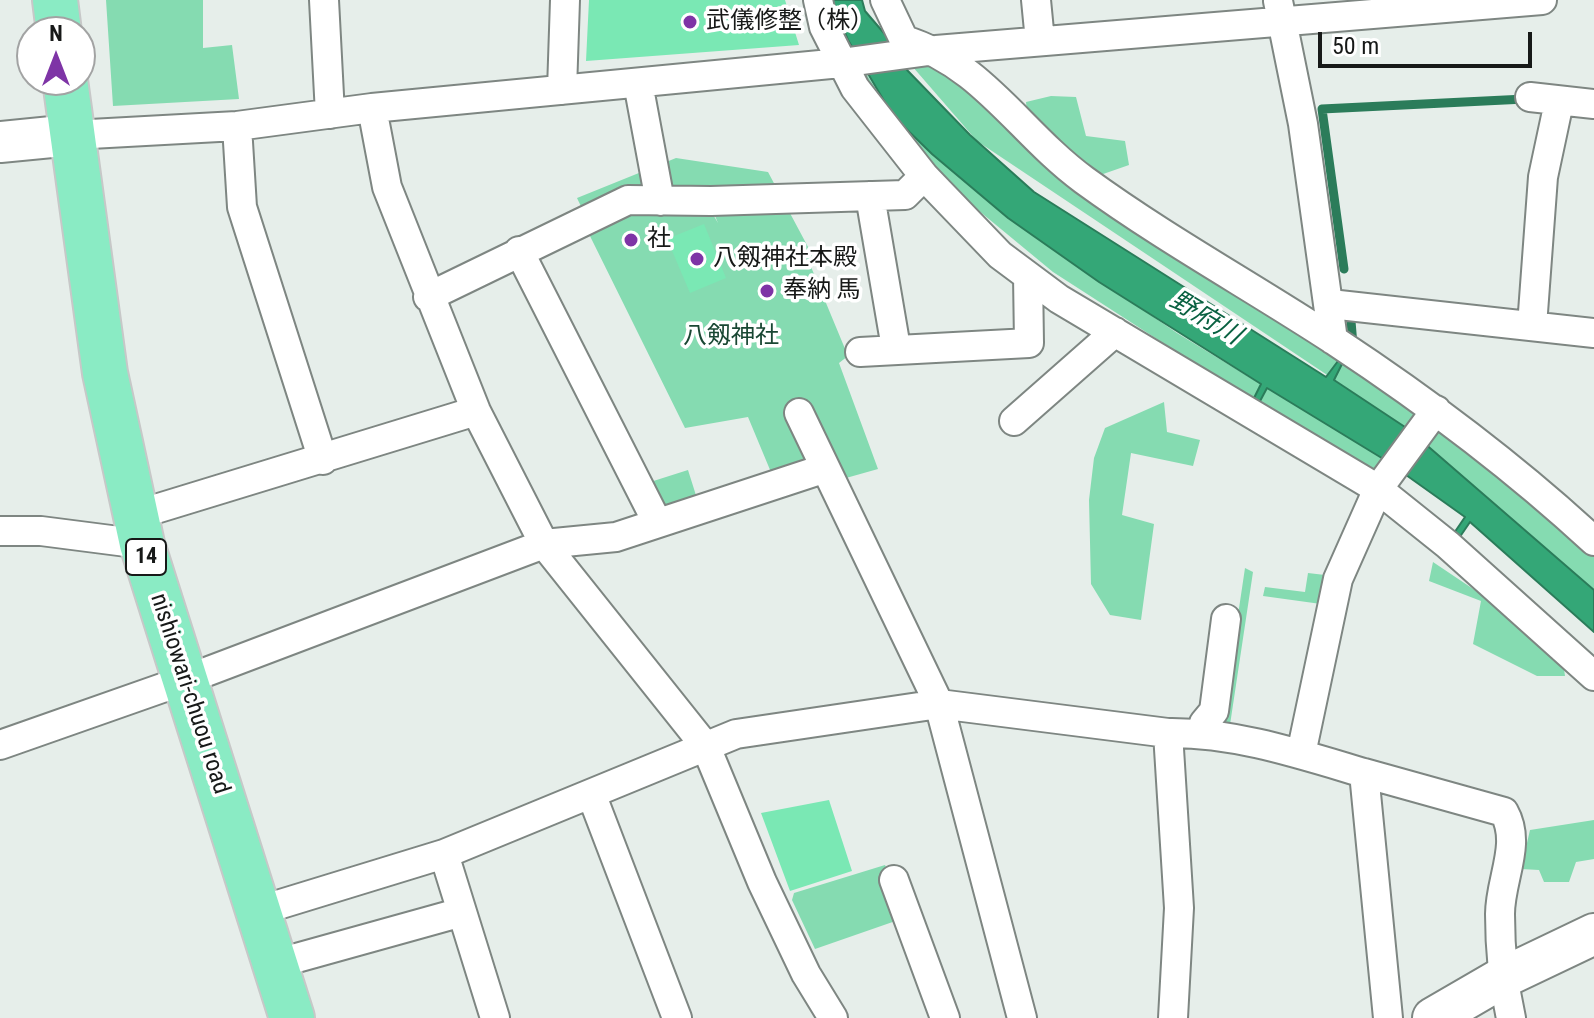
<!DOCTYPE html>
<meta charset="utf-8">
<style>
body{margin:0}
#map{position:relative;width:1594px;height:1018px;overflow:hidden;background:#e6eeea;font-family:"Roboto Condensed",sans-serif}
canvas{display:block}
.north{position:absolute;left:16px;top:16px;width:80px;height:80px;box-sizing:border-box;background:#fff;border:2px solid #a2a3a3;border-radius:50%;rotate:0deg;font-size:22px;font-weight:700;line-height:32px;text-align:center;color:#171918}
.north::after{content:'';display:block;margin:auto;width:28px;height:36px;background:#7e34a6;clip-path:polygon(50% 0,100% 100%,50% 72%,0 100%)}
.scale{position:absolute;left:1318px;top:32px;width:214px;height:36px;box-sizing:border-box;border:4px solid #171918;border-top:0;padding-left:10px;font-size:24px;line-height:28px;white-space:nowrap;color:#171918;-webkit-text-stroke:6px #fff;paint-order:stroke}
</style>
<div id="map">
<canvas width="1594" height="1018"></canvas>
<div class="north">N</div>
<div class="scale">50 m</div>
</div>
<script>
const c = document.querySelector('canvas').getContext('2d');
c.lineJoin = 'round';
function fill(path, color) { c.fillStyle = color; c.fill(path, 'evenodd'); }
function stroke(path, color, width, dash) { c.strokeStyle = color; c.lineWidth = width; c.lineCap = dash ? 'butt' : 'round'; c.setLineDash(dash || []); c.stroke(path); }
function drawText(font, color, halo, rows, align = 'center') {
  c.font = font + ' "Roboto Condensed","Noto Sans JP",sans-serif'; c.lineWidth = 7; c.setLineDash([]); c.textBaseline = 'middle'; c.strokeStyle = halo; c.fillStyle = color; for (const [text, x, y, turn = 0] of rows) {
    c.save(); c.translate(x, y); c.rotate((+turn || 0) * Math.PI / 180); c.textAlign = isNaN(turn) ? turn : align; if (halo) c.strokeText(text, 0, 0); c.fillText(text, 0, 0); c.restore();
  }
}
const green = new Path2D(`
 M106,0H203V48L232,45L239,99L113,106Z
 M942,54L1029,130L1026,102L1051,96L1076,97L1086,136L1125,141L1129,165L1086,180L1414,402L1417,416L1408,429L977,141L912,66Z
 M862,67L893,116L1008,218L1177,333L1385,460L1379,469L1360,470L1053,272L921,163L852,68Z
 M676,158L768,172L815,260L769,257L809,262L848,356L839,363L878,469L807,489L803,467L773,477L748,417L685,428L587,230L631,211H711L718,223L709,202L628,200L587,219L577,198Z
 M1164,402L1167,432L1200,440L1193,466L1131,453L1122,515L1154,524L1141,620L1110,615L1091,584L1089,500L1094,458L1105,428Z
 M1453,428L1594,549V590L1424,443L1434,432Z
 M688,470L700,508L657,522L644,484Z
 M1433,562L1561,648L1565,676H1537L1473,644L1481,601L1429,581Z
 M1245,568L1253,572L1228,738L1220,736Z
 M1308,573L1325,575L1321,604L1263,596L1265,587L1305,592Z
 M1594,820V859L1576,862L1569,882H1544L1539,870L1521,869L1530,830Z
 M885,865L907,917L815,949L792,900L794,893Z`);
const water = new Path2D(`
 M831,0H862L865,11L889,39L907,70L970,135L1034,192L1326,377L1341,357L1344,360L1334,380L1408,429L1594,590V632L1470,522L1455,544L1450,539L1465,517L1385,460L1267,388L1259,403L1253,400L1261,384L1099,282L1008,218L932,154L893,116L848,40Z`);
const stream = new Path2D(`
 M1344,269L1322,109L1525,99
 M1351,321L1353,345`);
const building = new Path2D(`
 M589,0H785L799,45L586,61Z
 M704,224L726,278L690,293L667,239Z
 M829,800L852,871L790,891L761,813Z`);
const street = new Path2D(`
 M324,0L330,114
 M818,0L824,27L855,88L924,176L1000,255L1059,299L1378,489L1448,545L1594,676
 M885,0L904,40C983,64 1020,133 1084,180C1165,239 1251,286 1335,341C1426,401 1514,467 1594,541
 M1036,0L1040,41
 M1278,1L1303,124L1333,340
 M638,83L660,201
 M562,90L565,0
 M1530,97L1594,104
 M372,108L387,187L476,411L544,544L706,747L762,882L806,974L833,1018
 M237,126L242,207L323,460
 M72,135L237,126L372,108L841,63L936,50L1542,0
 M870,196L896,348
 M519,251L657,522
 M428,297L628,200L711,201L905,195L924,176
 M1330,304L1594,333
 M1532,326L1543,177L1559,102
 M860,352L1029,343L1028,276
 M799,413L939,704L1022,1018
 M1014,421L1115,332
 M136,515L476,411
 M0,531H41L142,544
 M1202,732L1204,723L1214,711L1226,619
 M1168,733L1179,908L1173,1018
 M0,745L185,680L544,544L616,537L823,469
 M1301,754L1338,579L1378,489L1436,410
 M1364,773L1504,812C1522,844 1500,879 1500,914C1500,949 1503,983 1511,1018
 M592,796L677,1018
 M444,854L495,1018
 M894,880L945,1018
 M258,911L444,854L736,734L939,704L1168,733C1234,732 1300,754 1364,773L1388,1018
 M275,964L462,912`);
const secondary = new Path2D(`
 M0,142L72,135
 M1433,1018L1502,978L1594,934`);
const primary = new Path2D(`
 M55,0L59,32
 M65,80L105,373L142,544L292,1018`);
const markers = [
 [690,22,8,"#7e34a6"],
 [631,240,8,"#7e34a6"],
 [697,259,8,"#7e34a6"],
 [767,291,8,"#7e34a6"]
];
const shields = [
 [146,557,40]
];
const shieldNames = [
 ["14",146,557]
];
const poiNames = [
 ["武儀修整（株）",706,22],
 ["社",647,240],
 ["八剱神社本殿",713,259],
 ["奉納 馬",783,291]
];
const parkNames = [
 ["八剱神社",731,337]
];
const streetNames = [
 ["nishiowari-chuou road",189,694,72]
];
const waterNames = [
 ["野府川",1205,319,31]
];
fill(green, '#85dbb1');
fill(water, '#34a777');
stroke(water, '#2b7c5a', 2);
stroke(stream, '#2b7c5a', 9);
fill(building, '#7ae8b4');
stroke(street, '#7e8682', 32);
stroke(secondary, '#7e8682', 44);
stroke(primary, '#c7c8c8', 48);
stroke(street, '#fff', 28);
stroke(secondary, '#fff', 40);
stroke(primary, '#8aebc4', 44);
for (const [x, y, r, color] of markers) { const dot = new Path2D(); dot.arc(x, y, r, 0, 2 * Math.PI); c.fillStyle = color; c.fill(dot); stroke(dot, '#fff', 3); }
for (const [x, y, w] of shields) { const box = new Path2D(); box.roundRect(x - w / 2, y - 18, w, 36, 6); c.fillStyle = '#fff'; c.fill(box); stroke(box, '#171918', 2); }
drawText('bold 22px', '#171918', null, shieldNames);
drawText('24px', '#171918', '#fff', poiNames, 'left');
drawText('24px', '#194733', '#fff', parkNames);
drawText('24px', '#171918', '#fff', streetNames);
drawText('italic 26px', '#096141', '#fff', waterNames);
</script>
